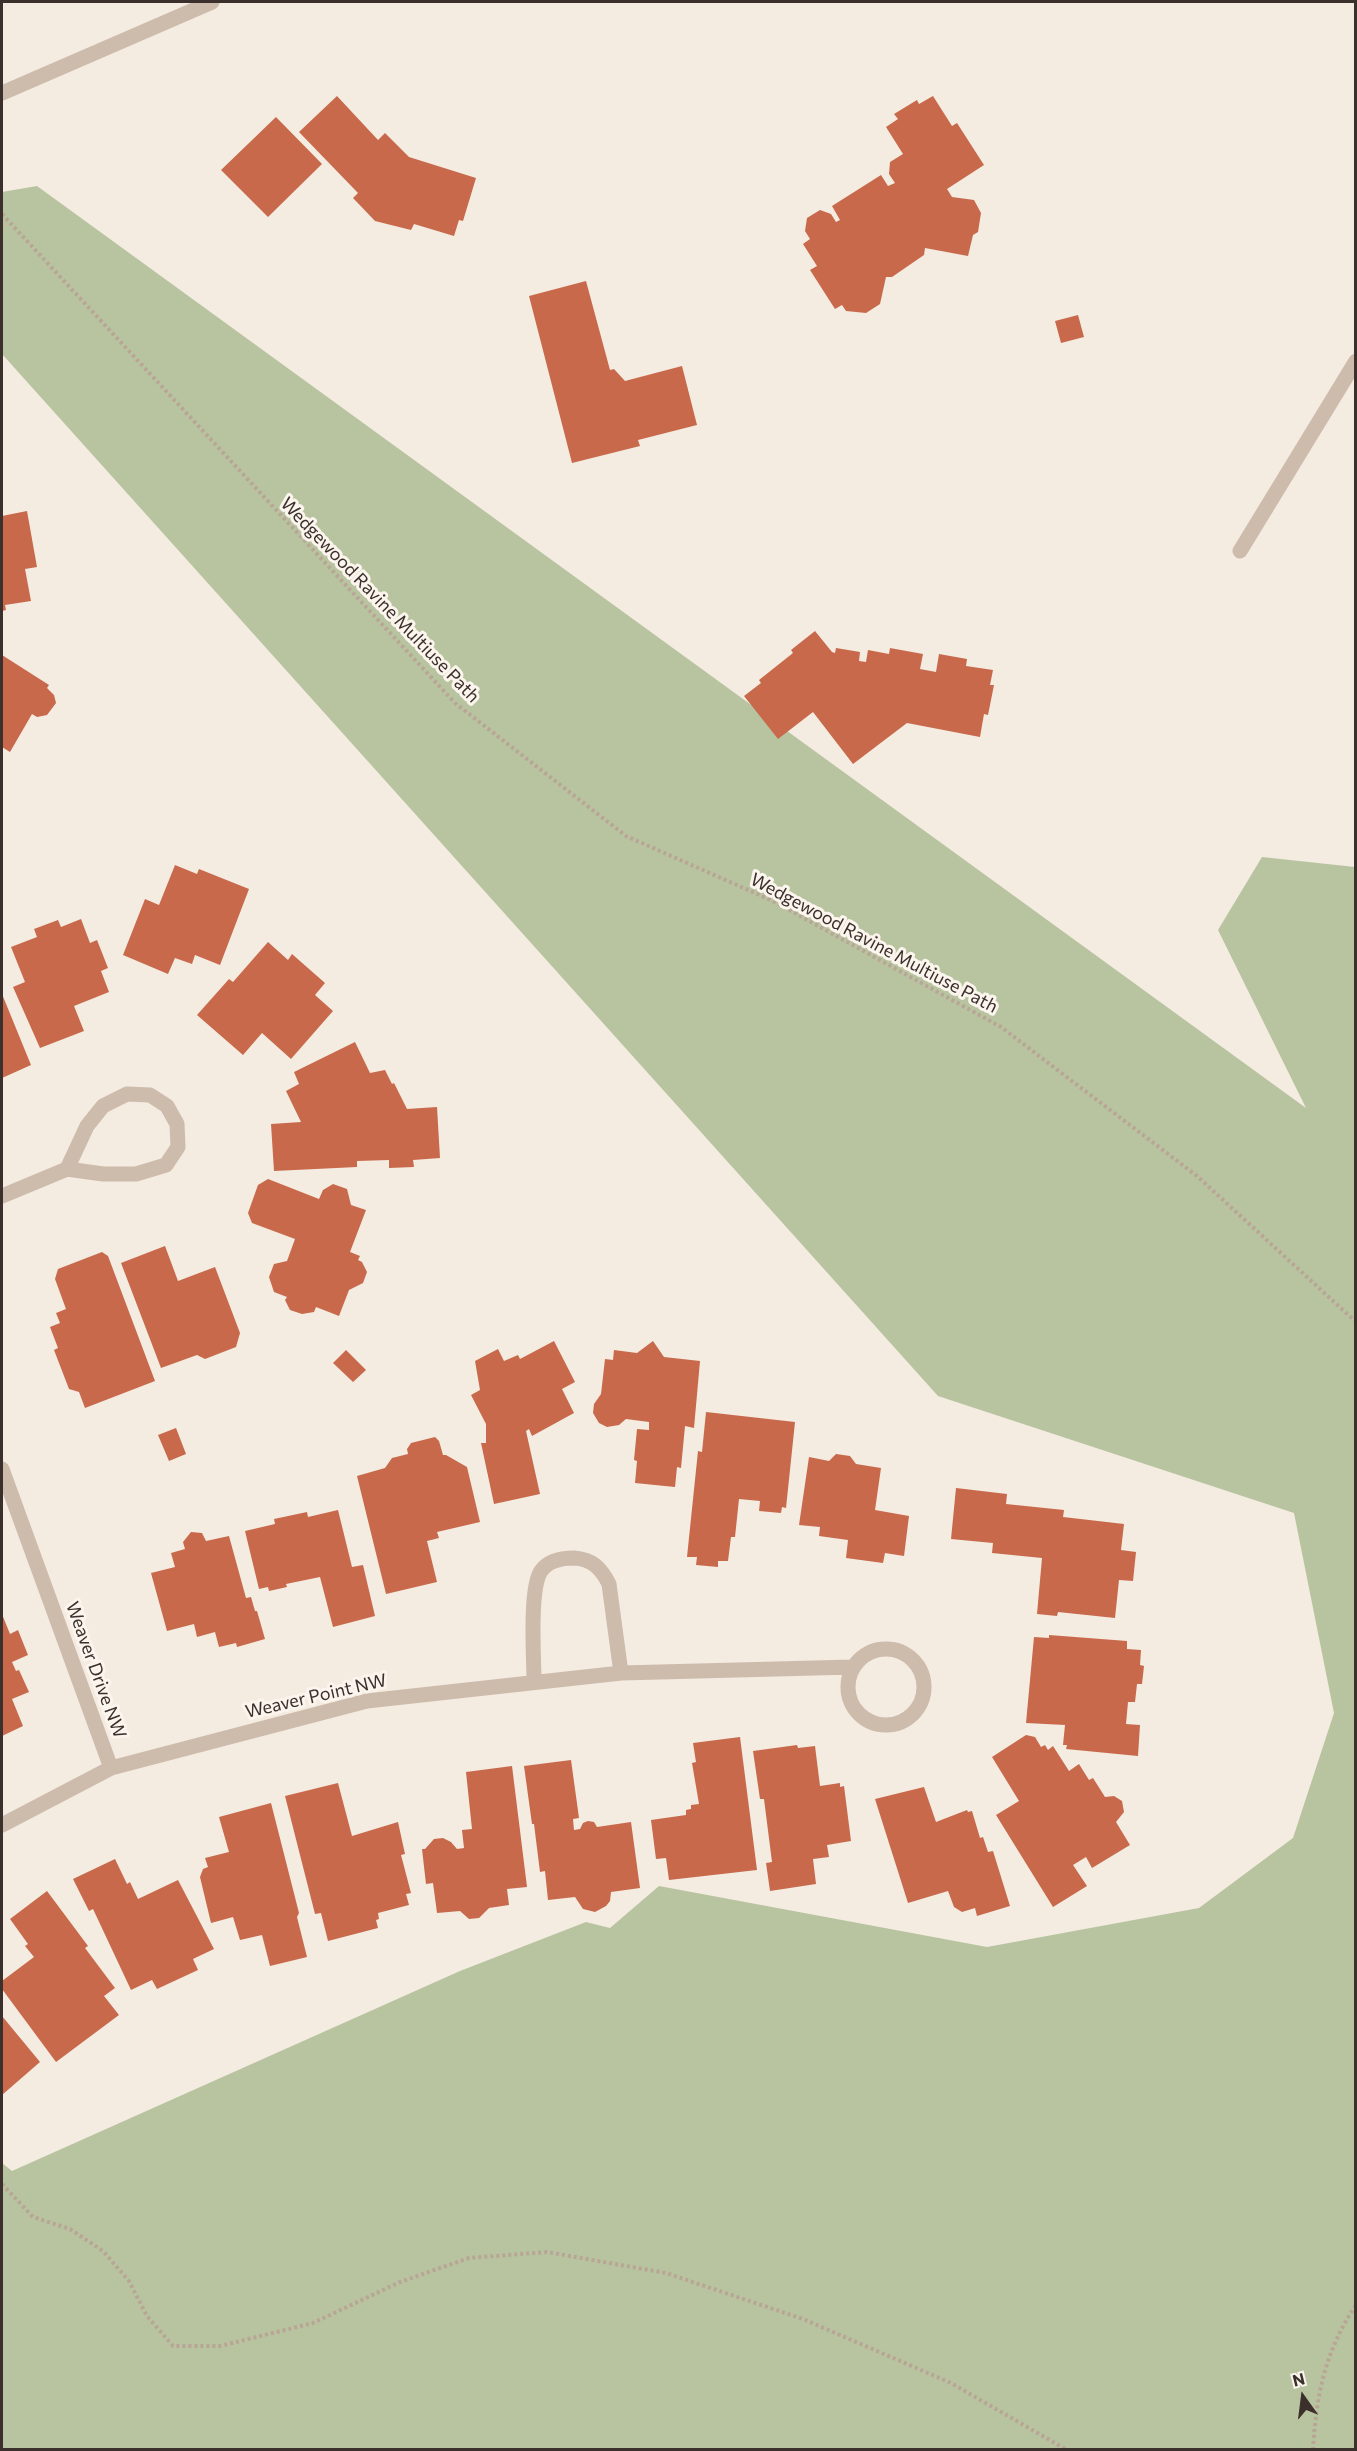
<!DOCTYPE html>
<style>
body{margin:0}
#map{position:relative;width:1357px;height:2451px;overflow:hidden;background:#f4ebe1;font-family:Commissioner,sans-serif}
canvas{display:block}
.frame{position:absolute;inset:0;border:3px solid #3b302b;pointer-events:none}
.north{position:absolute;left:1273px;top:2367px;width:60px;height:60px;-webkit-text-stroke:4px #fbf5ee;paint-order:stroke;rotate:346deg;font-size:16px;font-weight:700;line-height:24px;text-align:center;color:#3b302b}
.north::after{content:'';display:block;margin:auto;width:21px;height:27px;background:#3b302b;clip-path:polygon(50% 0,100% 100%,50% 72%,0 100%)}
</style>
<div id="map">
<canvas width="1357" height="2451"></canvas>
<div class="frame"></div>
<div class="north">N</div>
</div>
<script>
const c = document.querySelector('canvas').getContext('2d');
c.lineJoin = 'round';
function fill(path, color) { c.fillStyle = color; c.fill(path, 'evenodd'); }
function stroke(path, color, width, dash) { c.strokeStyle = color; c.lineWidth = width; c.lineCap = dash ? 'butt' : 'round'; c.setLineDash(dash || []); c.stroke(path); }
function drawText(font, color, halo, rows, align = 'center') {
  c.font = font + ' Commissioner,sans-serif'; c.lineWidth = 6; c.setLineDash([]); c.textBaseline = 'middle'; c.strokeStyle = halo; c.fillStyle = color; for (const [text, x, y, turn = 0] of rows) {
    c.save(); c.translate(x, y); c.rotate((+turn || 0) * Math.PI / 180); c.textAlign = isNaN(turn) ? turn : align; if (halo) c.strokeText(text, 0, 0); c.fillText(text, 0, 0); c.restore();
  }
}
const green = new Path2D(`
 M37,186L1306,1108L1218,930L1262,857L1355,867V2449H2V2163L12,2171L460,1971L586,1922L610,1928L659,1886L987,1947L1199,1908L1293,1838L1334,1713L1294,1513L938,1396L2,354V192Z`);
const building = new Path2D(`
 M337,96L378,140L385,133L409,157L476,178L463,221L459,220L454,236L414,224L411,230L375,221L353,198L358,193L299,132Z
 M933,96L952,126L957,123L984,165L947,189L952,197L974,200L981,213L978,232L973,235L968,256L925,248L924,255L892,277H886L880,304L866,313L846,311L842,305L835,309L810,270L817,266L803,244L810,239L805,231L807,218L820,210L831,214L836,222L840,220L832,206L881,175L888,186L895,183L889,174L890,162L903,154L886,127L898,119L894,114L917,100L919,104Z
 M276,117L322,164L268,217L221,170Z
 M586,281L610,370L614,369L625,381L682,366L697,425L638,440L640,446L572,463L529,296Z
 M1078,315L1084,337L1061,343L1055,321Z
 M27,511L37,567L25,569L31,601L5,605L6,610L2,611V516Z
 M815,631L832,652L835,653L836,648L860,652L859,661L866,662L868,650L889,654L890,648L923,654L920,669L936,672L939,654L967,659L966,666L993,670L990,685H994L988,715L984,714L980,737L907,723L853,764L813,712L778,739L744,696L761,683L759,680L793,653L791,650Z
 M2,655L49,685L47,688L54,695L56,703L47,715L37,717L32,714L10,752L2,747Z
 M175,865L197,874L199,869L249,889L220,965L195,955L192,964L175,958L168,974L123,955L145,899L159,905Z
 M81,919L90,943L97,940L108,968L101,971L109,992L74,1006L84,1031L40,1048L13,987L25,982L11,947L37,937L34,929L58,920L61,927Z
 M268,942L288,960L292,954L325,983L315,995L333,1011L291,1059L262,1033L243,1055L197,1015L229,979L233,982Z
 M2,994L31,1065L2,1078Z
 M355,1042L370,1073L385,1070L392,1084L394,1083L407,1109L437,1107L440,1158L413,1160L414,1167L389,1168V1160L357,1161V1167L274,1171L271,1124L301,1122L286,1091L299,1084L294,1072Z
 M268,1179L319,1199L323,1190L333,1184L347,1189L351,1205L366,1210L350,1252L360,1256L358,1260L362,1262L367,1272L363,1283L349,1290L339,1316L316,1307L314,1312L302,1314L290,1310L285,1300L287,1297L274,1292L269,1277L274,1264L287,1261L295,1239L252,1223L248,1213L258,1185Z
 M165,1246L178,1281L215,1267L240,1333L236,1347L205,1359L197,1355L161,1368L121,1263Z
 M102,1252L108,1256L155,1381L85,1408L79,1392L69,1389L54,1350L58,1348L50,1327L60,1323L56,1313L66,1309L55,1279L58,1269Z
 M554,1341L575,1382L562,1389L574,1413L532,1436L529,1429L526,1431L540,1494L494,1504L481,1443H486V1424L471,1395L480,1390L475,1361L498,1349L504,1361L518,1355L520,1359Z
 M653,1341L664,1357L700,1361L694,1428L685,1426L681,1468L677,1467L675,1487L635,1483L637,1461L634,1460L637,1429L649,1430V1422L626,1419L619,1425L607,1427L599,1423L593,1413L594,1404L601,1394L605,1359L613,1360L614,1350L637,1353Z
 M346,1350L366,1370L353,1382L333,1363Z
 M706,1412L795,1422L786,1508L782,1507L781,1513L759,1511L760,1501L739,1499L735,1537H731L728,1561H718V1567L696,1565L697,1557H687L698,1451L702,1452Z
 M176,1428L186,1454L169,1461L158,1435Z
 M435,1437L439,1441L443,1455H446L467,1467L480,1522L437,1532L439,1538L427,1541L437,1582L386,1594L357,1476L385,1468L392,1458L408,1454L407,1449L411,1443Z
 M836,1454L850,1456L856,1464L881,1468L875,1510L909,1516L904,1556L885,1553L883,1563L846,1558L848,1540L819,1536L820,1527L799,1525L809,1457L829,1461Z
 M956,1488L1007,1494L1006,1504L1064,1510L1063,1517L1124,1524L1121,1550L1136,1552L1133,1581L1119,1580L1115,1618L1058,1612L1057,1616L1037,1614L1042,1558L992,1553L993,1543L951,1539Z
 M338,1510L352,1567L363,1565L375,1616L333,1627L320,1577L286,1584L287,1587L269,1591L268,1587L259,1589L245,1531L275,1524L274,1519L307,1512L308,1517Z
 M191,1532L202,1533L206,1541L229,1536L246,1598L251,1597L255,1611H257L265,1639L237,1647L236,1643L219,1647L215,1632L197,1637L194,1624L167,1631L151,1573L175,1567L171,1553L185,1549L183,1542Z
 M2,1614L10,1634L18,1630L28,1655L12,1662L16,1671L19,1670L29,1692L12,1699L23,1726L2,1736Z
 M1049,1635L1127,1641V1649L1141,1650L1140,1665L1144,1666L1142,1684H1137L1135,1702H1128L1126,1724L1140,1725L1138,1756L1066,1749L1067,1745H1063L1065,1725L1026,1723L1034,1637L1049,1638Z
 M1026,1735L1035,1737L1041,1747L1045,1745L1048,1750L1053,1746L1069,1771L1079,1764L1089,1780L1093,1778L1105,1797L1114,1796L1122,1801L1124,1812L1116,1822L1130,1845L1092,1868L1086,1857L1073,1865L1087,1886L1053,1907L996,1815L1019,1801L992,1757Z
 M740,1737L757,1870L669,1880L666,1858L656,1859L651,1820L686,1815V1810L691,1809V1805L699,1804L692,1763L696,1762L693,1743Z
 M797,1745L798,1748L815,1746L820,1786L840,1783V1787L844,1786L851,1841L827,1845L829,1857L813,1859L816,1884L770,1891L766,1863L772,1862L764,1799H760L753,1751Z
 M571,1760L579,1818L573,1819L574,1830L580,1829L583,1823L588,1821L594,1822L597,1827L631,1822L640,1888L611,1892L610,1901L606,1906L595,1912L583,1909L575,1897L548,1900L545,1871L540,1872L534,1824H532L524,1766Z
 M512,1766L527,1887L507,1889L509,1905L489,1908L479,1918L469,1919L460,1911L437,1913L433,1883L426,1884L422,1849H425L434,1839L443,1838L451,1842L457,1849L464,1848L462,1830L472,1829L466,1772Z
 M338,1783L352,1836L398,1822L405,1854L401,1855L411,1893L406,1894L409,1905L378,1913L379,1919L376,1920L378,1928L328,1941L321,1913L315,1914L285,1796Z
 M924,1787L936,1822L967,1810L968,1812L972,1811L980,1838L983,1837L988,1852L993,1851L1010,1906L977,1916L975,1908L962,1912L954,1907L948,1891L908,1903L875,1799Z
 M271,1803L299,1913L297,1917L307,1957L270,1966L262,1935L240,1940L233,1917L211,1923L200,1877L203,1869L208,1867L205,1858L229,1852L219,1817Z
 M115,1859L127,1884L130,1882L138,1899L178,1880L214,1949L193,1959L198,1970L157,1989L152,1980L131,1990L93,1909L89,1911L73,1879Z
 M47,1891L88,1946L85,1948L115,1988L104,1996L119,2015L56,2062L2,1989V1981L34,1957L25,1946L28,1944L10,1919Z
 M2,2016L40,2062L2,2095Z`);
const path = new Path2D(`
 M2,214L455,703L626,836L773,901L1001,1027L1197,1176L1356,1322
 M2,2184L33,2217L70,2229L103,2251L129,2281L147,2316L173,2346H220L313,2323L400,2282L469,2258L547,2252L666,2273L803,2319L951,2383L1067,2450
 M1313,2450C1316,2396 1325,2351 1356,2305`);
const minor = new Path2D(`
 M2,93L212,2
 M1240,551L1356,361
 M2,1196L67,1169L103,1174H136L166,1165L178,1147L177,1124L167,1106L150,1095L127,1094L103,1106L87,1126L67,1169
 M2,1469L111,1768
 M848 1687a38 38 0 1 1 76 0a38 38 0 1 1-76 0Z
 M534,1682C534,1658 529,1589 541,1571C548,1561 562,1558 574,1558C592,1559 601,1568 609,1584L621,1673
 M2,1825L111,1768L367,1701L621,1673L853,1667`);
const streetNames = [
 ["Wedgewood Ravine Multiuse Path",380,600,46],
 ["Wedgewood Ravine Multiuse Path",874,943,28],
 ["Weaver Drive NW",96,1670,70],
 ["Weaver Point NW",316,1696,-13]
];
fill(green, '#b8c4a0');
fill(building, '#c8694b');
stroke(path, '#b9a596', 4, [3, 3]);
stroke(minor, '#cdbbac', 15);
drawText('18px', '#3b302b', '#fbf5ee', streetNames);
</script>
